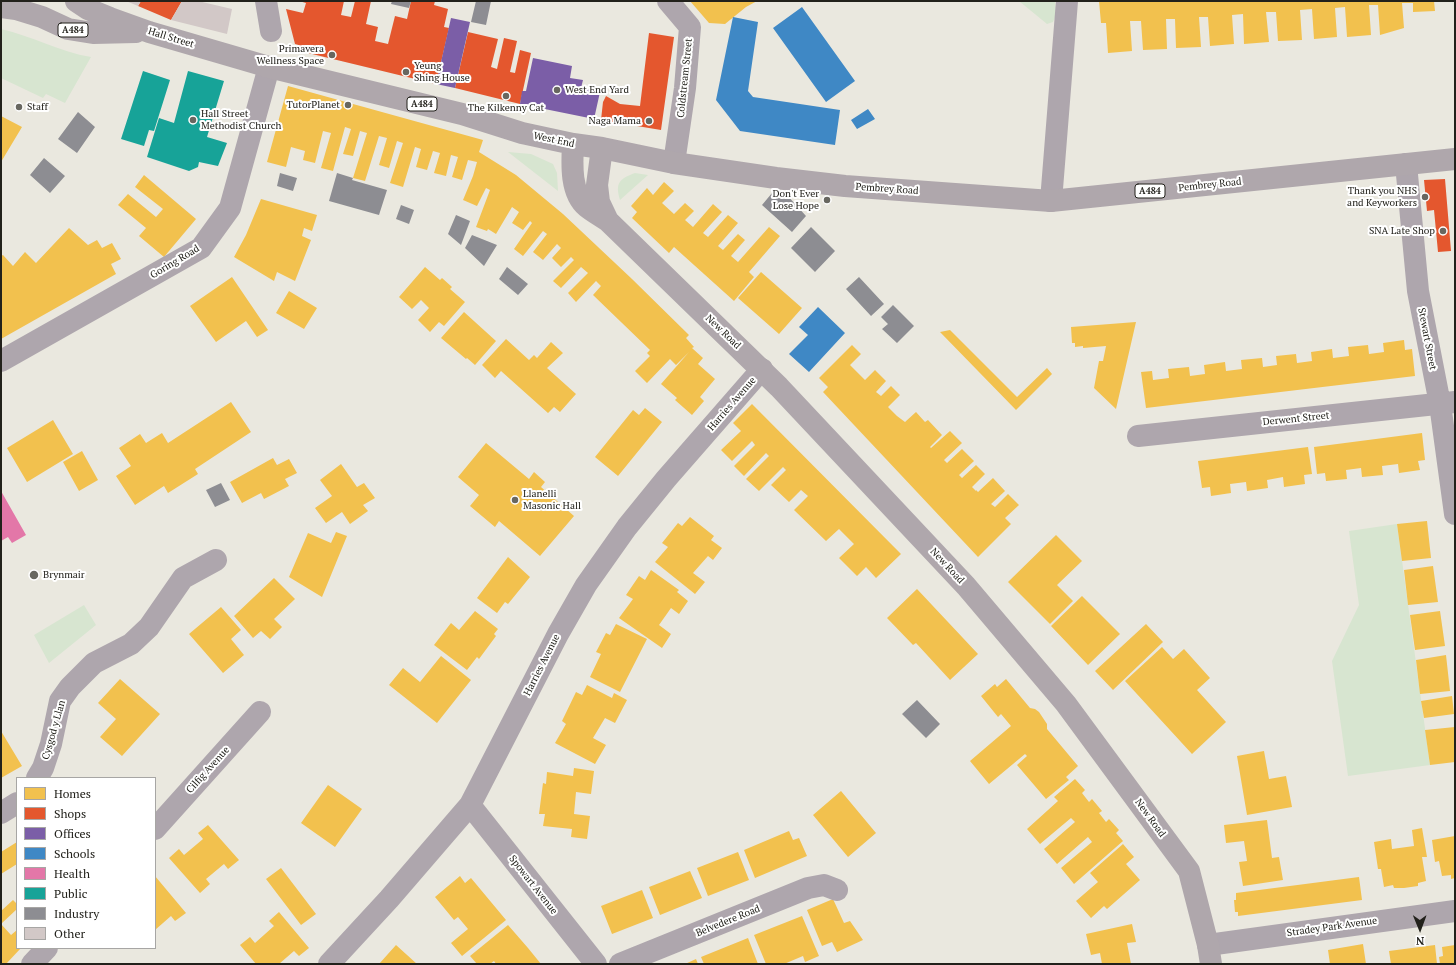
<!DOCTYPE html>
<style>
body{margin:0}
#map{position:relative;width:1456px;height:965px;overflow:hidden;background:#eae8df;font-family:"PT Serif",serif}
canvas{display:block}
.frame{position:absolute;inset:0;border:2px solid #22211b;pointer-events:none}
.legend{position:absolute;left:16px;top:777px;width:140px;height:172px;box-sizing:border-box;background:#fff;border:1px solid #a7a6a4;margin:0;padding:5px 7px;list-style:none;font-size:12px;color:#22211b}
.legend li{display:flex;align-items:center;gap:8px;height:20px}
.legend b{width:20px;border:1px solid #a7a6a4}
.north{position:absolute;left:1400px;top:909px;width:40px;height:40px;-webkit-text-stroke:3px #fff;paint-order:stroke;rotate:179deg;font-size:11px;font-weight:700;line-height:16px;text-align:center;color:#22211b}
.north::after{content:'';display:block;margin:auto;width:14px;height:18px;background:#22211b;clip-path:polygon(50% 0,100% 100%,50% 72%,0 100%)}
</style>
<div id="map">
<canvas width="1456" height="965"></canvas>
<div class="frame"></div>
<ul class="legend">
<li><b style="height:11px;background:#f2c14e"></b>Homes</li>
<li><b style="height:11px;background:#e4572e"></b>Shops</li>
<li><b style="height:11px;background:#7b5ea7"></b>Offices</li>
<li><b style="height:11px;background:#3f88c5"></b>Schools</li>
<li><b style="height:11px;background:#e377a8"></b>Health</li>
<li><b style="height:11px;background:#17a398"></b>Public</li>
<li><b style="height:11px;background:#8d8d92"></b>Industry</li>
<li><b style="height:11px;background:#d2c8c7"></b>Other</li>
</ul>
<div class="north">N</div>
</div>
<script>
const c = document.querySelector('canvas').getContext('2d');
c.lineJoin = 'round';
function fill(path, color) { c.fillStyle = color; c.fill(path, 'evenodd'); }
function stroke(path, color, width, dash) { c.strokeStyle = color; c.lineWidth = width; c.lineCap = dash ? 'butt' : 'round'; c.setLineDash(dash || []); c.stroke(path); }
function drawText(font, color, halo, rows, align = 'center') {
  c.font = font + ' "PT Serif",serif'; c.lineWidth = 4; c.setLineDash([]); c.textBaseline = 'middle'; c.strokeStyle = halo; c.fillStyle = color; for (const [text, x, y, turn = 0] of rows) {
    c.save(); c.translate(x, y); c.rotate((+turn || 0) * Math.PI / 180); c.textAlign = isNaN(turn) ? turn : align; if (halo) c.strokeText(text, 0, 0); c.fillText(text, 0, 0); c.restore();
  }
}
const green = new Path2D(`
 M1019,1H1055L1056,15L1053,22L1047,24Z
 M1,29C32,36 60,52 91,57L65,103L46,94L43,98L1,78Z
 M508,152L531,154L553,164L557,173L558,191Z
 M635,173L648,175L620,200C615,183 619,179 635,173Z
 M1397,524L1430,765L1348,776L1332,661L1359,605L1349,531Z
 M84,605L96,625L49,663L34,635Z`);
const homes = new Path2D(`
 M690,1H757L746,7L725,24L709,23Z
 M1099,1H1434L1435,11L1413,12V3H1402L1404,28L1380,35L1378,5H1369L1371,35L1347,37L1345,7L1335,8L1337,37L1314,39L1312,9L1300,10L1302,40L1278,41L1276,12H1266L1269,42L1244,44L1243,14L1232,15L1234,44L1210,46L1208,17H1199L1201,47L1176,48L1175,19H1166L1167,49L1143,50L1141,21H1130L1132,51L1108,53L1106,23H1101Z
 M288,86L483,140L479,152L516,175L563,214L632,279L689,335L686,338L694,347L692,348L703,358L698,364L715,379L700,397L704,401L692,415L675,400L677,398L661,384L689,352L676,365L670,359L647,383L635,371L650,356L647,353L650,350L593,295L601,286L596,281L576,302L568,293L588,273L581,267L561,288L553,281L574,260L571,257L561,267L552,258L561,248L557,244L543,260L533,252L547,234L543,231L523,256L514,249L532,223L530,221L523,230L512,223L519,212L512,207L496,234L488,229L487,231L476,227L490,190L486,188L477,206L463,200L473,176L477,162L468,160L462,180L452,177L458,157L451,155L446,176L434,173L440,153L433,151L427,170L416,167L421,149L415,147L403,187L390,183L403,143L397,141L389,168L379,165L387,138L379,136L365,181L353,178L367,133L360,131L353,156L343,154L351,129L345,127L333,171L321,168L331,133L323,131L315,163L303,160L305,151L291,147L286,167L267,162Z
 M1,116L22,127L1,162Z
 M144,175L196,219L164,257L139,236L146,228L118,205L128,194L156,217L163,209L135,187Z
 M664,182L674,191L662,203L674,214L685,203L694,211L685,220L693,227L713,204L722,212L703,233L708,237L728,215L738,223L718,246L723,250L738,234L745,240L731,256L738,262L769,227L780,236L749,272L754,277L734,301L674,247L669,253L632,218L637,212L631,206L647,188L653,195Z
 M261,199L317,215L312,231L304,228L302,236L311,240L295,281L277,272L274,281L234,257L246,235Z
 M69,228L88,245L97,240L102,248L112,243L121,259L111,264L116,274L1,339V256L3,255L13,266L25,252L36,263Z
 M425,267L440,280L442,278L452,287L450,289L465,302L444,326L439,322L430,332L418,320L429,308L421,300L412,309L399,297Z
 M761,272L802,308L779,334L738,298Z
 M232,277L268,330L257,337L246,321L216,342L190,306Z
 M289,291L317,308L304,329L276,313Z
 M464,312L496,341L475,365L467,358L466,359L441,338Z
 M1136,322L1116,409L1094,388L1099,361H1103L1106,346L1083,348V346L1075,347V343H1072L1071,327Z
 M950,330L1017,397L1047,368L1052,374L1016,410L940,332Z
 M506,339L529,360L534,355L537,358L551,342L563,353L547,368L576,394L560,412L554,407L548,413L501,371L495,378L482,365Z
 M1404,340L1405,350L1412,349L1415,376L1146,408L1141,372L1152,371L1153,380L1169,378L1168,369L1189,367L1190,376L1205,374L1204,365L1225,362L1226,371L1242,369L1241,360L1262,358L1263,367L1277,365L1276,356L1296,354L1297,363L1312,361L1311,352L1332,349L1333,358L1349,356L1348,347L1368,345L1369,354L1384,352L1383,343Z
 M852,345L861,354L850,365L865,380L875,370L886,381L876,392L881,396L891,386L900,395L888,407L897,416L905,422L916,412L925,422L928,420L942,435L930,447L931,448L950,431L962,443L944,460L947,463L962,449L974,461L959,475L962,478L976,465L985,474L972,487L976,491V490L978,492L993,478L1005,491L991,504L995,507L1008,494L1019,505L1005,518L1011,524L978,557L823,392L828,387L819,378Z
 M231,402L251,432L195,469L198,474L168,493L164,486L135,505L116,476L131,466L119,448L140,434L146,443L162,433L168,443Z
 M752,404L901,554L876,578L866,567L857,576L839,558L854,544L839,529L826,541L794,510L808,496L801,490L789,502L771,485L786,470L783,467L759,491L746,479L769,456L766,453L744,476L734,466L755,445L752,441L732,461L721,450L741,431L733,423Z
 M645,408L662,422L618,476L595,457L633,410L639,415Z
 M53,420L73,454L27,482L7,448Z
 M1422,433L1425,460L1418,461L1420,470L1399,473L1398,464L1382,466L1383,475L1362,477L1361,468L1346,470L1347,479L1326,481L1325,473L1317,474L1314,447Z
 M486,443L529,479L534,472L545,482L541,487L574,516L540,556L499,521L495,527L470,506L479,495L458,477Z
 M1308,447L1312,474L1304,475L1305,484L1284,487L1283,477L1267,480L1268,488L1247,491L1246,482L1230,484L1231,493L1211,496L1210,487L1202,488L1198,461Z
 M82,451L98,480L79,491L63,462Z
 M273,458L277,465L289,459L297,473L285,479L289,486L264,499L261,493L242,503L230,482Z
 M341,464L357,487L364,483L375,498L363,505L368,511L350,524L342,512L326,523L315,508L332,496L320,480Z
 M690,517L714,536L711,540L722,548L713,560L708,556L693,573L705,582L695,594L655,562L668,547L662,543L678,523L682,526Z
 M1427,521L1431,558L1402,561L1397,524Z
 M336,532L347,536L322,597L289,577L308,533L331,543Z
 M1056,535L1082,561L1057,585L1073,601L1050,624L1008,582Z
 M508,557L530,577L508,604L505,602L497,613L477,598Z
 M1433,566L1438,602L1408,605L1404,570Z
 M651,570L679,590L677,592L688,601L679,614L671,608L659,625L671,634L662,648L619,618L633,599L626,595L639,576L645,580Z
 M274,578L295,599L274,619L282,627L270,639L261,631L253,638L234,616Z
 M917,589L978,654L950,680L916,643L913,645L887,618Z
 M1082,596L1120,634L1088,665L1051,626Z
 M221,607L241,630L231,639L244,655L223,673L189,634Z
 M475,611L498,629L494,634L496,636L479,659L477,657L467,670L434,645L451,623L459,630Z
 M1440,611L1445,646L1415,650L1410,615Z
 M616,624L647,639L620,692L590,677L601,654L596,652L606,633L610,635Z
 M1146,624L1163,642L1113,690L1095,671Z
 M1162,647L1173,659L1184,649L1210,678L1197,690L1226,722L1192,754L1125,681Z
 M1446,655L1450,691L1420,694L1416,660Z
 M441,656L471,680L437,723L389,685L403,668L420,682Z
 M120,679L160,714L122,756L100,737L116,719L98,703Z
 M1006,679L1030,708L1035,709L1039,712L1047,724V729L1078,766L1066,777L1069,780L1046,799L1017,765L1027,756L1025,754L989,784L970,761L1011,726L1001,714L998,717L981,696L995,684L997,687Z
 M587,685L612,698L614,693L627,700L615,723L605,718L593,738L606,745L595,764L555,743L566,724L562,721L576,692L582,695Z
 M1452,696L1454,714L1424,718L1421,701Z
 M1455,727V762L1430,765L1425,730Z
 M1,731L22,766L1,778Z
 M1264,751L1269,779L1286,776L1292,807L1247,815L1237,756Z
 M574,768L594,771L591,794L576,792L574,814L590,816L587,839L571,837L572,829L543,826L545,814H539L543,783L546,784L547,772L573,776Z
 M1075,779L1085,790L1082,793L1089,802L1092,799L1102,811L1099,813L1106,822L1109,819L1119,830L1116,833L1123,841L1074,884L1061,868L1092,842L1088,837L1057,864L1044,849L1075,822L1071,818L1040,844L1027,829L1058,801L1054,797Z
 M328,785L362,809L335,847L301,823Z
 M841,791L876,833L848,857L813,815Z
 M1267,820L1272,858L1279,857L1283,880L1243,886L1239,862L1247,861L1244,841L1226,843L1224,825Z
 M208,825L239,860L228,869L224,864L206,879L210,884L200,893L169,858L179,849L184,855L203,839L198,833Z
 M1422,828L1427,857H1422L1426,881L1418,883V886L1404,888H1394L1393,885L1384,887L1381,869H1378L1374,842L1391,839L1392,849L1414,846L1412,830Z
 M789,831L793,840L799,838L807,856L755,878L744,850Z
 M1455,836V878L1451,879V875L1442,876L1439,861L1435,862L1432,840Z
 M17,842V864L1,874V852Z
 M1123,844L1134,857L1126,864L1140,880L1107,909L1104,906L1091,918L1076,901L1098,882L1090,873Z
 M738,852L749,880L708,896L697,868Z
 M281,868L316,914L301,925L266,879Z
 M690,871L702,898L660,915L649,887Z
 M155,876L186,913L175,921L171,916L155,930Z
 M460,876L465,883L471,878L506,920L462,956L451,943L468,929L458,917L454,920L435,897Z
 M1359,877L1362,900L1238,916V912H1235L1234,900H1236V893Z
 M642,890L653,918L612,934L601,906Z
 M833,899L844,923L850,921L863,940L837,952L832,942L822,946L807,910Z
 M13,900L17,904V909L1,924V911Z
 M279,912L309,948L299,956L294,951L279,964H256L240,945L250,937L255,943L274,926L269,921Z
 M802,916L819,956L805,962L803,956L784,964H766L754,935Z
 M1,924L11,935L17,930V948H21L6,964H1Z
 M1132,924L1136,942L1127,943L1131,964H1102L1100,953L1091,955L1086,934Z
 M508,925L528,948L541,964H496L494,961L490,964H477L470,956Z
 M748,938L758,964H704L701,957Z
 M1363,944L1366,964H1330L1328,950Z
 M396,945L417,964H379Z
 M1435,945L1437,964H1391L1389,951Z
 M1455,945V964H1440L1439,957L1443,956L1442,947Z
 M696,959L698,964H685Z`);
const shops = new Path2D(`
 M141,1H182L171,20L138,6Z
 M299,1H344L341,15L351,17L355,1H371L366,24L378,27L375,41L388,44L395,16L407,19L411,1H435L434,5L448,9L444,27L449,28L436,84L308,53L309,48L295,44L286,9L303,13L306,3Z
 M468,32L498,39L491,67L497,69L504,38L517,41L510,72L515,73L520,50L531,53L520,104L455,88Z
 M649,33L674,37L661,130L601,120L603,102L606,96L620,104L640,106Z
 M1445,179L1451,251L1438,252L1434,210L1427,211L1424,180Z`);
const offices = new Path2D(`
 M451,18L470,22L455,88L436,84Z
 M533,58L572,66L570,78L583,80L581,88L600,92L594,119L520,104L522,91H526Z`);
const schools = new Path2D(`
 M802,7L855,81L826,102L773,28Z
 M733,17L758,22L748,91L753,97L840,110L835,145L740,131L716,100Z
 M868,109L875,119L857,129L851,120Z
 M818,307L845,333L809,372L789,354L808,335L799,327Z`);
const health = new Path2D(`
 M1,491L26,535L12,543L8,537L1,541Z`);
const public = new Path2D(`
 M143,71L170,80L154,131L149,130L144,146L121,139Z
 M188,71L224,81L207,137L227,143L218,166L199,162L198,167L189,171L147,157L159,118L174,123Z`);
const industry = new Path2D(`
 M392,1H411L409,8L391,4Z
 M476,1H491L486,25L471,22Z
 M78,112L95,127L77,153L58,139Z
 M44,158L65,176L50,193L30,175Z
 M280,173L297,178L293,191L277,186Z
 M337,173L353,178L352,180L387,190L379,215L329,201Z
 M772,193L787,195L806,216L792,232L762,205Z
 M401,205L414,210L409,224L396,219Z
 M456,215L470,221L461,245L448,234Z
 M811,227L835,251L815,272L791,248Z
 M472,235L497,245L484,266L465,248Z
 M507,267L528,284L518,295L499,279Z
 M859,277L884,304L871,316L846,289Z
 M893,305L914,326L897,343L882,329L888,324L881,317Z
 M221,483L230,500L215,507L206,490Z
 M917,700L940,724L926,738L902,714Z`);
const building = new Path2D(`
 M126,1H141L138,6Z
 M182,1H198L232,9L227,34L171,20Z`);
const minor = new Path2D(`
 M266,1L271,31
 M668,1L690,27L685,88L674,163
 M1406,164L1418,291L1440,404L1455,514
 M1051,201L1067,1
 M1,361L201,248L230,208L269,67
 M1138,436L1455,402
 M37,778L43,768L51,744L60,701L70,687L94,663L131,644L149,627L183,578L216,560
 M470,805L596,964
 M1,813L17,803
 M155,829L260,712
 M1208,945L1455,911
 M32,964L47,948
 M329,964L389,899L470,805L558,634L586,585L627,527L666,479L762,369
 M620,964L808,888L824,885L837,890`);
const major = new Path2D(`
 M76,1L88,9L110,18L149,32L269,67L462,114L522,133L573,144L602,148L674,163L776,178L845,186L1051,201L1455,159
 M1,7L16,9L42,17L68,29L93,33L136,32
 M573,144C572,163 570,193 587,207C593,212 601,216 608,221L779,387L966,586L1066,704L1189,871L1208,945L1211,964
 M602,148L597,185L599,202L608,221`);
const markers = [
 [332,55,4,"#686760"],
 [406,72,4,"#686760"],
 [557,90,4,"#686760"],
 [506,96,4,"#686760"],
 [348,105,4,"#686760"],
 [19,107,4,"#686760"],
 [193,120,4,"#686760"],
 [649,121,4,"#686760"],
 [1425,197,4,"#686760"],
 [827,200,4,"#686760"],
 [1443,231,4,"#686760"],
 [515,500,4,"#686760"],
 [34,575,5,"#686760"]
];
const shields = [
 [73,30,30],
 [422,104,30],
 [1150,191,30]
];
const shieldNames = [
 ["A484",73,30],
 ["A484",422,104],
 ["A484",1150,191]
];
const streetNames = [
 ["Hall Street",171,38,17],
 ["Coldstream Street",685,78,-84],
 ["West End",554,140,12],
 ["Pembrey Road",1210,185,-6],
 ["Pembrey Road",887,189,4],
 ["Goring Road",175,262,-31],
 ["New Road",723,332,44],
 ["Stewart Street",1427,339,79],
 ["Harries Avenue",732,404,-49],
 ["Derwent Street",1296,419,-6],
 ["New Road",947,566,47],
 ["Harries Avenue",542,665,-63],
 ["Cysgod y Llan",54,730,-74],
 ["Cilfig Avenue",208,770,-48],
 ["New Road",1150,818,54],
 ["Spowart Avenue",533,885,52],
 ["Belvedere Road",728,921,-22],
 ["Stradey Park Avenue",1332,927,-8]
];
const poiNames = [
 ["Primavera",324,49],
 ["Wellness Space",324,61],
 ["Yeung",414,66,"left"],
 ["Shing House",414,78,"left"],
 ["West End Yard",565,90,"left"],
 ["TutorPlanet",340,105],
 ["Staff",27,107,"left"],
 ["The Kilkenny Cat",506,108,"center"],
 ["Hall Street",201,114,"left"],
 ["Methodist Church",201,126,"left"],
 ["Naga Mama",641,121],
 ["Thank you NHS",1417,191],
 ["and Keyworkers",1417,203],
 ["Don't Ever",819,194],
 ["Lose Hope",819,206],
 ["SNA Late Shop",1435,231],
 ["Llanelli",523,494,"left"],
 ["Masonic Hall",523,506,"left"],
 ["Brynmair",43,575,"left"]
];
fill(green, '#d7e5d0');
fill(homes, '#f2c14e');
fill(shops, '#e4572e');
fill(offices, '#7b5ea7');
fill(schools, '#3f88c5');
fill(health, '#e377a8');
fill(public, '#17a398');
fill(industry, '#8d8d92');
fill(building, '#d2c8c7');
stroke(minor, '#aea6ad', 22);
stroke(major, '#afa7ac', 22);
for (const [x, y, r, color] of markers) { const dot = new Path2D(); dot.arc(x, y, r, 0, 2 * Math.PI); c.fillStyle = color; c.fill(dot); stroke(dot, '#fff', 1.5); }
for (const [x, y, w] of shields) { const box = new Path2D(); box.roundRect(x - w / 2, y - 7, w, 14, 3); c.fillStyle = '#fff'; c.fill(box); stroke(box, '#22211b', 1); }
drawText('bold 9px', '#22211b', null, shieldNames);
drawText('10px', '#22211b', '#fff', streetNames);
drawText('10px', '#22211b', '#fff', poiNames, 'right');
</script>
